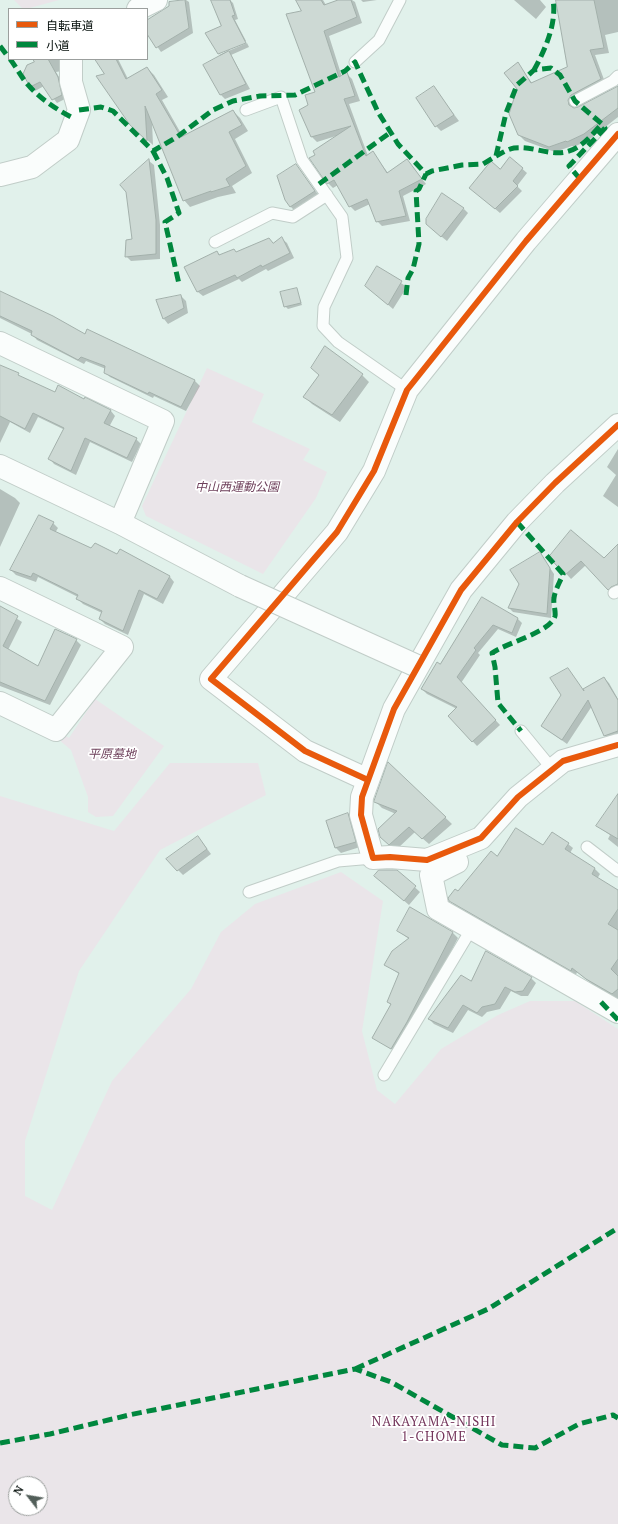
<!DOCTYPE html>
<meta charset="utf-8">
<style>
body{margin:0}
#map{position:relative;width:618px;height:1524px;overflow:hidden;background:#e1f1eb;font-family:"PT Serif","Noto Sans JP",serif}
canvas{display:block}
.legend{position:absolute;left:8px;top:8px;width:140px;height:52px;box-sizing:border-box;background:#fff;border:1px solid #9b9f9d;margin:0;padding:5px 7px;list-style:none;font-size:12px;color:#050f0b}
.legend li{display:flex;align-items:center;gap:8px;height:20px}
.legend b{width:20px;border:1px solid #9b9f9d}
.north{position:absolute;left:8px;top:1476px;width:40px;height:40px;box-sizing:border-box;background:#fff;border:1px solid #9b9f9d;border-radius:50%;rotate:301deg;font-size:11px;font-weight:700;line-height:16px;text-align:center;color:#050f0b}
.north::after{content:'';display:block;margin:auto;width:14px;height:18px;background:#525e59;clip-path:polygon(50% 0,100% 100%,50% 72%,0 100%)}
</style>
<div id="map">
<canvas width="618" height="1524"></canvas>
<ul class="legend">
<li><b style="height:5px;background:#e8590c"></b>自転車道</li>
<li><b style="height:5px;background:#00873e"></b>小道</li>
</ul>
<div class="north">N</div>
</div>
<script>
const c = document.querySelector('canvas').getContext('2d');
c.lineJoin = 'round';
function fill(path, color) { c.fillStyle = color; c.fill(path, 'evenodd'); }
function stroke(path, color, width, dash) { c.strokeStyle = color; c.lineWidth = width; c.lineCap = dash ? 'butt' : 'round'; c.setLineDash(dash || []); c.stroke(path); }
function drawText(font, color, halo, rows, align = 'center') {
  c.font = font + ' "PT Serif","Noto Sans JP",serif'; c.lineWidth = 3.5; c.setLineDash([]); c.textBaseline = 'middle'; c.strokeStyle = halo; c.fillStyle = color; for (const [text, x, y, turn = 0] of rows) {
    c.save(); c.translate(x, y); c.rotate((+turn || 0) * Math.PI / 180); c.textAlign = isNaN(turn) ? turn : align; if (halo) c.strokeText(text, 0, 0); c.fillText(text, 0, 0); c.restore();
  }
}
const green = new Path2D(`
 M14,0H59L26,9H23Z
 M207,368L264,394L252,422L310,449L303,460L327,472L316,498L263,574L146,516L142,506Z
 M95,699L164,746L113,816L96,817L88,812V797L71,750L58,739L61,733L69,738Z
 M170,763H258L266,795L160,850L79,971L25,1141V1196L52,1210L112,1081L191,989L221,932L255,904L341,872L383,901L362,1031L377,1090L395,1104L441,1049L498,1015L530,1001H575L618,1029V1524H0V796L114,831ZM16,1484H40V1508H16Z`);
const shadow = new Path2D(`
 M182,0H186L189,2L193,33L161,52L147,32V21Z
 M213,0H230L233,3L238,19L235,20L246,41L218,53L222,26Z
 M305,0H323L326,5L341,0H352L355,2L362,23L329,36L342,77L347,74L352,79L360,101L349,104L368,156L373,153L388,173L412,166L426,184L403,196L410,221L382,226L377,221L370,204L355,211L350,206L338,185L333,188L328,183L316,156L336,136L317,142L312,137L300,110L309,105L316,92L303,12Z
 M361,0H377L363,2Z
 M514,0H540L546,7L536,19Z
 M558,0H618V32L605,35L609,53L595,55L606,85L577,100L573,108H578L618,92V117L590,139L574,147L572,146L555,152L525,141L519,135L518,64L532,83L569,67Z
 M247,43L249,47L231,55L250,89L225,99L220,94L221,56L219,55Z
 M34,59H61L62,71L56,72L62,82L65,99L57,103L44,86L35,91L31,87L24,73L35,63Z
 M96,59H118L128,79L147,68L154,75L168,97L162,100L183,137L233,111L240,118L248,131L235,139L252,173L232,186L236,193L218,197L190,207L184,200L152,122L153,145L138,132Z
 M434,88L459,121L441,131L436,126Z
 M510,158L527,173L517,186L522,191L500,213L475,192L500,170Z
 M149,161L154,165L160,225V259L131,261L126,256L133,239L127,191L122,185Z
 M296,165L320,197L295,211L290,206Z
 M464,209L468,213L447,241L432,229Z
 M269,239L274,244L282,239L287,243L294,258L268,271L266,269L242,282L239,279L203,296L198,292L185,267L217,252L221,256L237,253Z
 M377,267L407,287L393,309L372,291Z
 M296,289L302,305L288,309L285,306Z
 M0,292L85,335L87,330L195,381L200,386L186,411L154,396L153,398L110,377L105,372L106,369L86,361L84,364L37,340L32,334L0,318Z
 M181,296L186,301L188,313L168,324L164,319Z
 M0,366L21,378L56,393L84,400L85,399L111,411L115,416L109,427L136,439L141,444L132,462L90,442L76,475L54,464L50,459L65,430L38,417L30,433L10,422L0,443Z
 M312,368L362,375L369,382L340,422L312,404L305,397L319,375Z
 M618,449V507L603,496L616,475L607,467Z
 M0,489L15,498L20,503L0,547Z
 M53,523L58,528L55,533L91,549L117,555L120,551L170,577L174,582L163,604L144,594L128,635L105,624L100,619L102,613L83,604L78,599V597L38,577L36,582L16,575L11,570Z
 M618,545V589L613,594L586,565L571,579L551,557L604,560Z
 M540,553L554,574L551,618L513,612L509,608L520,584Z
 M483,599L517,618L522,623L516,637L498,629L478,653L480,655L461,683L500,725L477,746L449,716L457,709L427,694L422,689L441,665Z
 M0,608L22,622L8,650L38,667L76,640L81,645L50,705L0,686Z
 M568,670L583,690L604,678L609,683L618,699V737L610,740L605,735L592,706L567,744L542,726L562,695Z
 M389,764L452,824L429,844L415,832L396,850L388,843L396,814L382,808L375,801Z
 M618,796V847L608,839L610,835L597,826Z
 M348,814L353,819L360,847L341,853L336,848L328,821Z
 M202,842L211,854L183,875L167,859Z
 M568,844L573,848L570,853L595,869L600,874L597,879L618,891V999L592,984L577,972L576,975L455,906L450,900L497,857L543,846Z
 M397,871L420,892L409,905L375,876Z
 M398,931L453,933L458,938L412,1027L397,1053L373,1037L391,1005L388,1002L399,974L386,965L409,939Z
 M531,978L536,983L528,996H521L511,991L500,1009L487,1012L482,1017L468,1010L453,1033L434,1024L429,1019L471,983Z`);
const building = new Path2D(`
 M185,0L189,28L156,48L147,34V20L169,6V2Z
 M211,0H230L235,15L232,16L246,43L218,54L205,33L221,26Z
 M296,0H321L324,5L338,0H351L357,17L324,31L339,77L347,72L355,96L344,99L366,156L373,151L387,173L407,159L422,179L399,191L406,216L376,222L367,199L349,207L334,180L327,184L309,158L315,155L313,151L351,126L311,137L299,110L308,105L305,95L315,92L286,14L301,11Z
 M556,0H594L604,48L590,50L601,79L571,95L568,100L569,105L574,108L578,107L618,86V108L584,134L567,142L566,141L549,147L518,135L509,114L517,89L504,73L518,62L531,83L567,67Z
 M229,51L246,84L220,95L203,65Z
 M33,59H48L58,77L62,95L52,100L40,82L30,87L23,74L27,65L34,62Z
 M95,59H116L126,79L147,67L162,90L156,94L181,137L233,110L242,125L229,132L246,166L226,179L230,186L211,192V191L183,201L145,106L147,141L130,125L96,76L104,74Z
 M434,86L454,115L435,127L416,98Z
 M510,157L523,168L513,181L518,186L495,209L469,188L491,161L500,169Z
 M149,159L156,220V254L125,257L126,240L132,239L126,192L120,185Z
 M296,164L315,191L290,207L285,200L277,176Z
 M442,193L464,208L441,237L426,224V219Z
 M282,237L290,253L262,267L261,265L237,278L235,275L197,292L184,267L217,251L219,255L234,249L236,252L269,238L273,243Z
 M377,266L402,281L388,305L365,286Z
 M297,288L301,303L284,307L280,292Z
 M0,291L53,316L85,334L87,329L195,380L181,407L149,392L148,394L104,373L105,366L81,357L78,360L31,335L32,331L0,316Z
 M181,295L184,308L163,319L156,300Z
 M325,346L363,374L332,415L303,397L319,375L311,368Z
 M0,365L19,373L18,375L55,392L58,385L84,399L85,397L111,410L104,423L137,438L127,458L85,438L71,471L48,459L64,428L33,413L25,429L0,416Z
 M39,515L54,522L50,529L91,548L95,543L117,554L120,549L170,576L157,599L139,590L123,631L99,619L102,611L76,599L78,595L33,573L31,577L10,570Z
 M571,530L604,558L618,544V584L611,587L608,590L581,561L565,575L549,557Z
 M540,552L550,568L547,614L508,608L519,584L510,570Z
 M482,597L518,618L512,633L493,625L474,648L476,650L457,677L496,720L472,742L448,716L457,707L421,689L437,662L440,664Z
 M0,606L18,616L3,646L38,666L55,629L77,639L45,701L0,682Z
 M568,668L584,691L583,689L604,677L618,700V731L604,736L588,700L562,740L541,726L561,695L550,678Z
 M388,762L446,817L422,839L409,827L389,845L380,837L378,829L397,811L374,802Z
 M618,794V839L596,826Z
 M348,813L356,842L335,848L326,821Z
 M516,828L543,845L552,832L569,843L565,849L595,868L592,874L618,890V909L608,924L618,930V959L611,969L618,976V989L612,994L586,979L572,968L571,971L449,901L448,898L455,889L458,891L491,851L497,856Z
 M198,836L207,849L177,871L166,859Z
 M379,870H397L416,886L404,901L374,876Z
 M410,907L453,932L407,1022L391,1049L372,1038L391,1004L387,1002L399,973L384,965L392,951L409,938L397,931Z
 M486,951L532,977L523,991L515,992L505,987L495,1004L482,1007L477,1013L463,1005L448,1028L428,1019L461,975L471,981Z`);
const lane = new Path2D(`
 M355,62L379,40L400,0
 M575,101L613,81L618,76
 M246,110L281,97L302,160L342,217L347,258L324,307L323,326L338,342L407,390
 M215,242L272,213L293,217L327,195
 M614,593L618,591
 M521,731L553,770
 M587,847L618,871
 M249,892L338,861L373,858
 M384,1075L472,928`);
const street = new Path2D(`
 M138,9L156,0
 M0,175L32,167L68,140L79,110L71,82V59
 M0,343L163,421L120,523
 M618,425L555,483L517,522L461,590L394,709L362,797L361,815L373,858L390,857L427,860L481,838L518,797L563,761L618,745
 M0,466L120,523L240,586
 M0,588L122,647L56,730L0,703
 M368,780L305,751L211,679L337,532L374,471L407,390L526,241L618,134
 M457,862L431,875L438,909L618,1012`);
const streetBridge = new Path2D(`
 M240,586L417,666`);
const quiet = new Path2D(`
 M0,46L9,58
 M10,59C17,68 22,79 30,87C42,100 59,111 75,119
 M534,70C545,50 557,23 553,0
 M79,110L101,107L113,111L153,151L177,137L213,110L233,101L260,96L295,95L345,71L355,62L378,112L398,144L426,174L432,171L462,165L483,164L496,156L506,113L517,85L534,70L551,68L560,75L575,101L602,124C596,130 589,139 582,144C558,163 539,145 514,148C508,149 502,153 496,156
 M153,151L167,178L179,213L165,222L179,284
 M580,179L569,166L605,128L602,124
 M319,184L391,132
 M406,295L408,278L413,269L419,244L416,191L419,189L426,174
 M517,522L563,574C560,582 555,590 554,598C553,604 556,611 555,616C551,632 506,643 492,653L495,667L498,703L521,731
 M601,1002L618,1020
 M355,1369L488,1309L618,1228
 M0,1443L50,1434L129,1415L355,1369L391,1382L502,1445L535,1448L579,1424L613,1415L618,1418`);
const cycleway = new Path2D(`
 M618,425L555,483L517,522L461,590L394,709L362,797L361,815L373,858L390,857L427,860L481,838L518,797L563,761L618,745
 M368,780L305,751L211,679L337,532L374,471L407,390L526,241L618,134`);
const parkNames = [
 ["中山西運動公園",237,488],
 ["平原墓地",112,755]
];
const neighbourhoodNames = [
 ["NAKAYAMA-NISHI",434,1422],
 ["1-CHOME",434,1437]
];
fill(green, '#eae5e9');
fill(shadow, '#0003');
fill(building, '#cdd9d4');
stroke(building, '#a3b0ab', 1);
stroke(lane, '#c1cdc8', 13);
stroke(street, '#c1cdc8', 24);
stroke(lane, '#fafdfc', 11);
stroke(street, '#fafdfc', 22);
stroke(streetBridge, '#c1cdc8', 24, []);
stroke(streetBridge, '#fafdfc', 22);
stroke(quiet, '#00873e', 5, [10, 5]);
stroke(cycleway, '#e8590c', 6);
drawText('italic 12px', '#6e405b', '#fff', parkNames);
c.letterSpacing = '1px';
drawText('13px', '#74355b', '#fff', neighbourhoodNames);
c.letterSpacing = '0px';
</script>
